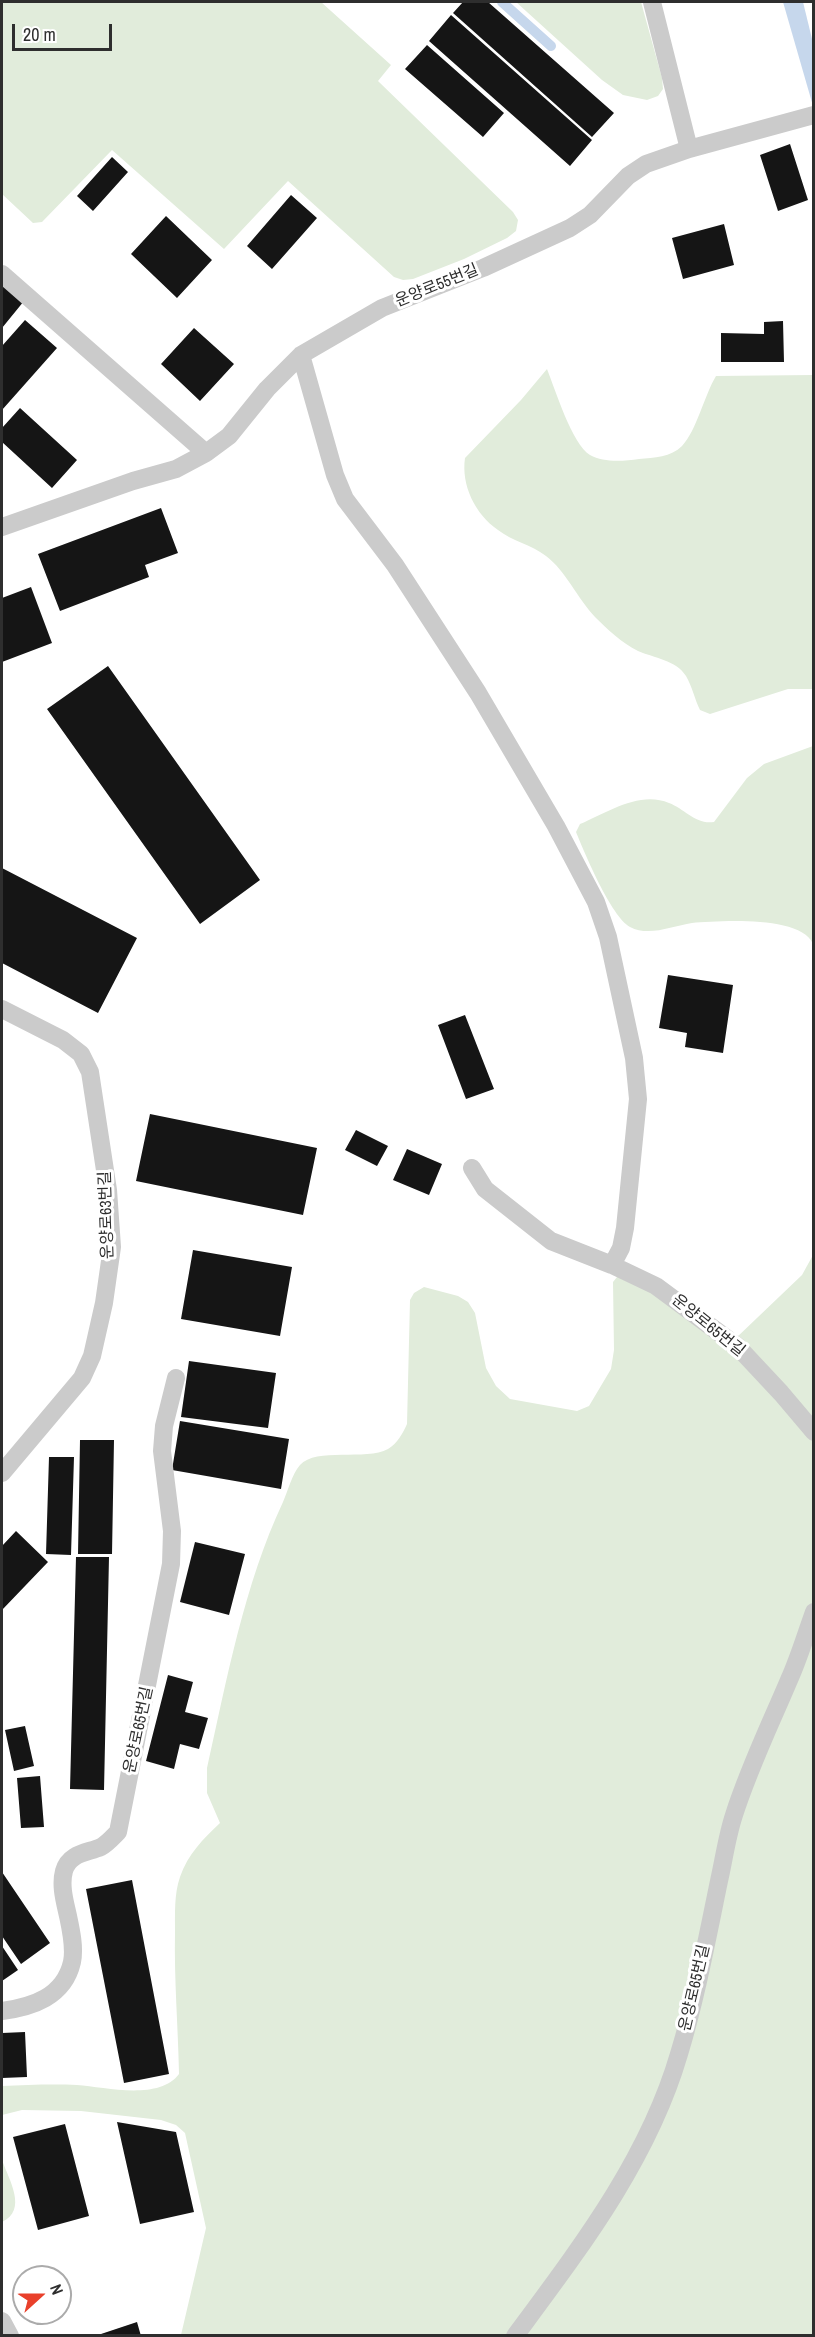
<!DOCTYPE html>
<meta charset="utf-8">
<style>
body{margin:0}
#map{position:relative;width:815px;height:2337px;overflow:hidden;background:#fff;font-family:"Archivo Narrow",sans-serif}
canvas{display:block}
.frame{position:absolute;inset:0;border:3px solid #2e2e2e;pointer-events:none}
.north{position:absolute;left:12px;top:2265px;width:60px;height:60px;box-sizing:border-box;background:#fff;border:2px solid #ababab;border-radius:50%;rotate:69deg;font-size:16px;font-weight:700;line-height:24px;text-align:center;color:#2e2e2e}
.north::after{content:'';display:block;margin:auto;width:21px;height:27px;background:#e9402b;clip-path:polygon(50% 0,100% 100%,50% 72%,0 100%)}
.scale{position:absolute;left:12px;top:24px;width:100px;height:27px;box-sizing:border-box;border:3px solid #2e2e2e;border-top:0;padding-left:8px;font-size:18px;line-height:21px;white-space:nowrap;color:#2e2e2e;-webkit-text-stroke:4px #fff;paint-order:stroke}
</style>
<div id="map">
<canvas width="815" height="2337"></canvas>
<div class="frame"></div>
<div class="north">N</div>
<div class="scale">20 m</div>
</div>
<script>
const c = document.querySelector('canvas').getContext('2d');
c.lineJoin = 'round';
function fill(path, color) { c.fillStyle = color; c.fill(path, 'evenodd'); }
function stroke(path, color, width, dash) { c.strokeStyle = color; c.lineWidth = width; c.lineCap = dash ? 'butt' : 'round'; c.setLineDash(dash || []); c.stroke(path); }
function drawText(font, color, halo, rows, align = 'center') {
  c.font = font + ' "Archivo Narrow","Noto Sans KR",sans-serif'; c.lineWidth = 6; c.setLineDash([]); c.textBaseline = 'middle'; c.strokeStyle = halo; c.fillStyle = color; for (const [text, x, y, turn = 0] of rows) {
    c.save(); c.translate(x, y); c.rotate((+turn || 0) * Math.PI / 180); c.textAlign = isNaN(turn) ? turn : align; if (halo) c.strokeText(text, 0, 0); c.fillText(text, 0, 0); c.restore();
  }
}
const green = new Path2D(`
 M2,2H321L391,65L378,81L513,212L518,220L516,231L507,238L464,259L413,279L403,280L394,277L288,181L224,249L112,150L42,222L33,223L2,194Z
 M516,2H641L662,78L663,89L658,96L647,100L623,95L602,80Z
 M547,369C555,389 572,444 590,455C604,463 624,461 639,459C654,458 671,457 682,446C697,430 704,396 716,376L813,375V689H788L710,714L700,710C695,700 692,686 686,676C676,660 654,658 638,651C622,643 607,629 595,617C577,598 566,571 546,556C532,545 512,541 498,530C475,514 461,485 465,458L521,400Z
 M813,746V944C801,915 719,921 692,923C672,926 649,937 630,927C611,916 585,854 576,832L580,824C606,813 640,790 669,803C685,809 696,825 714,822L747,778L764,764Z
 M813,1255V2335H181L206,2228L185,2133L176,2125L161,2120L81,2111L22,2110L2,2115V2086C26,2085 52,2084 77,2085C105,2087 159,2101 179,2074C178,2026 174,1979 175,1932C175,1914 174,1894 180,1877C188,1854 203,1839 220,1823L207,1793V1768C227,1679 244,1585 283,1502C288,1491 292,1474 300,1465C316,1447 366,1461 388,1449C397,1444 403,1433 407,1424L410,1300L414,1293L424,1287L458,1296L468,1302L475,1313L486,1368L496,1386L510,1399L577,1411L589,1406L611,1369L614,1350L613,1282L617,1277L622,1276L735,1339L802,1275Z
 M2,2160C9,2180 28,2210 2,2222Z`);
const water = new Path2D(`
 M783,2H803L813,43V106Z`);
const stream = new Path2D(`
 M502,2L551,46`);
const building = new Path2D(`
 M463,2H488L614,113L592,137L453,13Z
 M451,15L592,140L570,166L429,41Z
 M427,45L504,113L483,137L405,69Z
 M790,144L808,200L778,211L760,155Z
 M112,157L128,172L93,211L77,196Z
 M291,195L317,218L272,269L247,246Z
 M166,216L212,260L177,298L131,254Z
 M724,224L734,265L683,279L672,238Z
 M2,282L24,301L2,328Z
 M25,320L57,348L2,410V346Z
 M783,321L784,362H721V333L764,334V322Z
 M194,328L234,364L200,401L161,364Z
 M20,408L77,460L52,488L2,442V428Z
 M161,508L178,553L145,565L149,577L60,611L38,554Z
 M31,587L52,643L2,662V598Z
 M108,666L260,880L200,924L47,709Z
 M2,868L137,938L98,1013L2,963Z
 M668,975L733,985L723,1053L685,1047L687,1033L659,1028Z
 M465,1015L494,1089L466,1099L438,1025Z
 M150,1114L317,1148L303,1215L136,1181Z
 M356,1130L388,1146L377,1166L345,1150Z
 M407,1149L442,1164L429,1195L393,1180Z
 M193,1250L292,1267L280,1336L181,1319Z
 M189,1361L276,1373L268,1428L181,1417Z
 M180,1421L289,1439L281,1489L172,1470Z
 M80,1440H114L112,1554H78Z
 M49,1457H74L71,1555L46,1554Z
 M16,1531L48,1562L2,1610V1546Z
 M195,1542L245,1554L229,1615L180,1602Z
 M76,1557H109L104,1790L70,1789Z
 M168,1675L193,1682L185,1712L208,1718L199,1749L180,1744L174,1769L146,1761Z
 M25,1726L34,1766L14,1771L5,1730Z
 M40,1776L44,1827L21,1828L17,1778Z
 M2,1872L50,1943L21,1964L2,1936Z
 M132,1880L169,2074L124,2083L86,1889Z
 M2,1946L18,1970L2,1981Z
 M25,2032L27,2077L2,2078V2033Z
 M117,2122L176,2132L194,2212L140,2224Z
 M65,2124L89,2216L38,2230L13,2137Z
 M137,2322L141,2336H98V2335Z`);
const service = new Path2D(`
 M652,2L689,149
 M2,274L206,453
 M301,355L335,475L345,499L395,565L478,693L556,826L596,902L608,937L634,1058L638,1099L625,1228L621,1248L612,1265
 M2,527L133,481L176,469L206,453L229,436L267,389L301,355L382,308L483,268L570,228L590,215L628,176L646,164L689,149L814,115
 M2,1009L63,1040L81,1054L90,1072L108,1190L112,1247L104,1303L92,1356L82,1378L2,1473
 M472,1168L485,1189L551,1241L612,1265L656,1286L737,1346L781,1393L814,1432
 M2,2011C32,2007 64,1997 72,1962C75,1948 71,1930 68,1916C65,1902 60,1886 64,1871C69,1853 87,1853 101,1847C107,1844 113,1837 118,1832L171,1564L172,1531L162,1451L164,1426L176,1378
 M2,2321L10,2336
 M515,2336C580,2248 648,2160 679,2054C696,1998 707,1939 719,1881C724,1859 727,1836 734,1815C749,1768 770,1725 789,1680C799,1658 806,1634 814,1612`);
const streetNames = [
 ["운양로55번길",437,286,-22],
 ["운양로63번길",107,1215,-92],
 ["운양로65번길",708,1326,39],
 ["운양로65번길",139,1730,-78],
 ["운양로65번길",695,1988,-77]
];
fill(green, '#e1ecdb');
fill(water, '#c6d7ec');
stroke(stream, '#c6d7ec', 10);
fill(building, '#151515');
stroke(service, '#cbcbcb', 18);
drawText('16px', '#2e2e2e', '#fff', streetNames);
</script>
